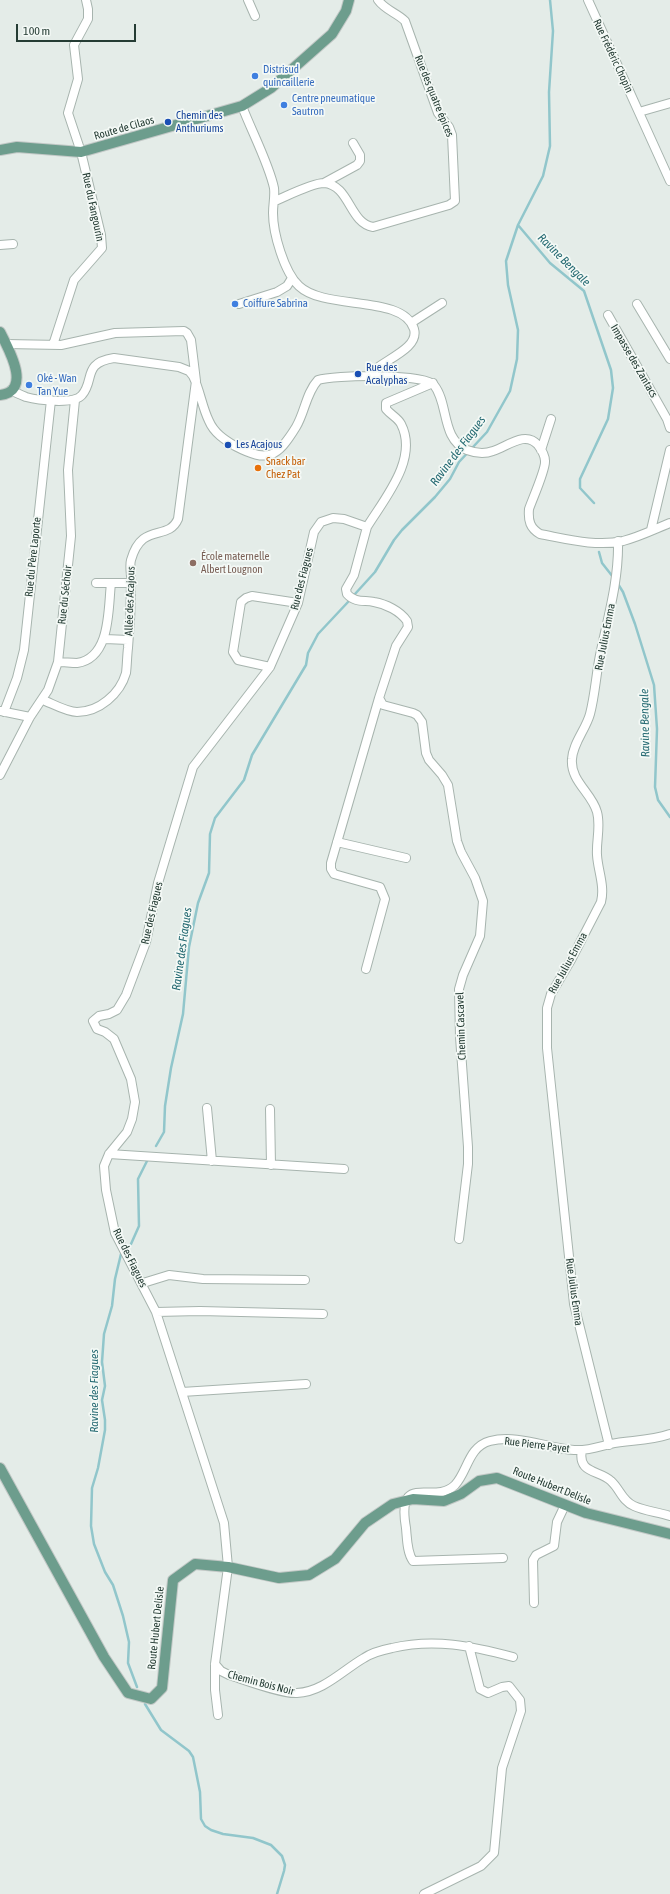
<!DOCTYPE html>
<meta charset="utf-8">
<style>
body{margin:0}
#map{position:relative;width:670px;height:1894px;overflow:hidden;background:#e4ece8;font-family:"Asap Condensed",sans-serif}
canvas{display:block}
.scale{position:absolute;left:16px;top:24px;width:120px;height:18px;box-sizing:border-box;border:2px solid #253c34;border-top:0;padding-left:5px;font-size:12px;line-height:14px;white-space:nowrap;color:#253c34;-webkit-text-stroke:3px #f4f9f6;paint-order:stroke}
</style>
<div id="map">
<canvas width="670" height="1894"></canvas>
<div class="scale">100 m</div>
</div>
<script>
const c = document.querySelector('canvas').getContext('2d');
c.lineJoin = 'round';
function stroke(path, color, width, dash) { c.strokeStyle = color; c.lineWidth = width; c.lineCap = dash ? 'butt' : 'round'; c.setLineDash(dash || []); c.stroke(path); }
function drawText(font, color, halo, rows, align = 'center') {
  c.font = font + ' "Asap Condensed",sans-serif'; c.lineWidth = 3.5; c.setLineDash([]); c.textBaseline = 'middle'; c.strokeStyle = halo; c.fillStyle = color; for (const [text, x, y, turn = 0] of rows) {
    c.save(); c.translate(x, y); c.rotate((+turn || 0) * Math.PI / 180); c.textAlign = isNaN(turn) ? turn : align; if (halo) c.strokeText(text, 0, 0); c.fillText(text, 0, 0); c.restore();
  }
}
const stream = new Path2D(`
 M550,0L553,31L549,92L550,146L543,176L518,225L550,263L584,291L611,370L613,388L608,419L580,479V488L594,503
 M599,552L602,563L613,577
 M618,584L623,592L635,624L654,685L657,729L655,787L658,800L670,817
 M355,594L375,572L394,540L402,530L435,497L450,479L459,462L487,432L510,391L517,359L518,330L508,285L506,261L518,225
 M156,1146L164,1132L165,1106L171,1068L183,1014L189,947L198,903L209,873L210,834L215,818L244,780L252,755L306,665L308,653L318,634L348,602
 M131,1244L139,1226L138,1179L148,1159
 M121,1254L115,1279L112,1306L104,1334L102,1362L105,1386L102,1400L105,1420V1430L98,1468L92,1488L91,1526L94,1544L105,1572L113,1585L123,1616L129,1642L128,1663L137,1687
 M145,1704L161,1730L189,1751L193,1757L200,1792L201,1819L205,1826L211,1830L223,1834L253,1838L271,1845L282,1856L285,1865L284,1871L277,1894`);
const minor = new Path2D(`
 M248,0L255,16
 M588,0L670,181
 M242,106C251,130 269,164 274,188C275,197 273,204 273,213C273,233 284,272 299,286C325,311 403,294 414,329C420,350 379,361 368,376
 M639,112L670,103
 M324,183L357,165L360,161V155L353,143
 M275,201C287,196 312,183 324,183C350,185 349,223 373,227L449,205L455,201L452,135L449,127L438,113L405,21C397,13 385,10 378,0
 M0,245L13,244
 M239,304L277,292L287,286L292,278
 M637,304L670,359
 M608,315L667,419L670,428
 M411,323L442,303
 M6,344L61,345L115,333L184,331L187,333L191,340L196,381L178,519C168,542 142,521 131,560C129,567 132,577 131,584C131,606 130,627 128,648C127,656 127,665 126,673C120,694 99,712 77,712C67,712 53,704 43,700
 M53,345L74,280L102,248L101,235L81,152L68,113L78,79L74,45L88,19V9L86,0
 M11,390C16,393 21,395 26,397C37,400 74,405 82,395C95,380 82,363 114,358L179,367L189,371L193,376C200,390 202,407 209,421C214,433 225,440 235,446C268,463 277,458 296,427C305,412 306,393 318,380C333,375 424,373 434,385C449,404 441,439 467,450C475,453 485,454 493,451C507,447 525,430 538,445C541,449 545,455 545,461C546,469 532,500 529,509C528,521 530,528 540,534C567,539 596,547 623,541C639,537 655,529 670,523
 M541,450L551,419
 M367,527L354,575L346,589L347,594C355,603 364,600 374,602C386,604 400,611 407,621L408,627L396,646L379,698L383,705L413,713L417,715L422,722L426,753L429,760L442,775L448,785L457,841L461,852L475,878L483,901L480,936L463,975L459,989L460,1037L468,1147V1164L459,1239
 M651,530L670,450
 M96,583H132
 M105,639L128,640
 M58,662C64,662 71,663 77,663C111,658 108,609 111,583
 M270,667L238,660L233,652L241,602L246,598L252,596L298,603
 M0,711L30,717
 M4,712L17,678L24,650L51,400
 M0,775L30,717L48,690L58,662L71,536L68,470L75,400
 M337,842L406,858
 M366,969L385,899L380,887L334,874L331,869V863L379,698
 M207,1108L212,1161
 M270,1109L271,1165
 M109,1154L344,1169
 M143,1283L169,1275L203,1279L305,1280
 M156,1312L200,1311L323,1314
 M182,1392L306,1384
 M609,1445L574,1304L547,1048V1008L551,994L571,960L601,902C605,886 598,871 597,855C596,841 601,826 597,812C592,793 570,781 572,759C573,743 586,729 590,714C595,695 596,675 600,655C608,617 619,580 618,541
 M582,1450C577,1474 600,1470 611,1481C620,1489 622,1501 634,1506C645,1511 658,1512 670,1516
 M503,1558L413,1561C407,1553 407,1538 406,1528C396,1470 433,1506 455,1485C468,1471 468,1447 490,1441C517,1434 547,1448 574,1450C587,1451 598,1447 610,1444C630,1440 650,1441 670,1434
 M534,1603L533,1560L536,1555L554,1546L557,1522L565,1505
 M215,1664L221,1671L229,1675C245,1680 282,1694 297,1693C323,1692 343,1670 364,1658C373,1652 382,1650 392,1648C434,1638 472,1646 513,1657
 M218,1715L215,1690V1664L228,1567L224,1523L156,1312L115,1233L106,1190L104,1166L109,1154L127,1132L132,1119L135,1102L131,1079L114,1039L105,1032L97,1029L93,1021L99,1016L109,1014L117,1010L126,995L146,942L158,883L193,767L270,667L298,603L314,532L321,522L333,518L344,519L367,527C384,499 419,459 401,424C398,418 391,415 386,409V403L433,383
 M424,1894L481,1866L494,1853L502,1768L521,1711L520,1700L509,1686L502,1687L488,1693L480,1689L469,1646`);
const major = new Path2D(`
 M0,150L17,147L81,152L242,106L271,88L332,34L346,11L349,0
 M0,332C8,348 33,391 0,395
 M0,1468L104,1657L128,1693L151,1699L162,1688L173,1580L195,1564L228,1567L279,1578L309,1575L335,1559L365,1523L393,1504L413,1499L444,1501L461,1494L479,1481L497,1478L586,1513L670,1534`);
const markers = [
 [255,76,4,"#3f7fe0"],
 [284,105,4,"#3f7fe0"],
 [168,122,4,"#1a4fb4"],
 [235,304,4,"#3f7fe0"],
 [358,374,4,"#1a4fb4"],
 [29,385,4,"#3f7fe0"],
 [228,445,4,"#1a4fb4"],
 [258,468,4,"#e8710a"],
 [193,563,4,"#8d6e63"]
];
const streetNames = [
 ["Rue Frédéric Chopin",613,56,65],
 ["Rue des quatre épices",434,96,68],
 ["Route de Cilaos",124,128,-16],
 ["Rue du Fangourin",93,207,78],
 ["Impasse des Zantacs",634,361,60],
 ["Rue du Père Laporte",33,557,-84],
 ["Rue des Fiagues",302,579,-76],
 ["Rue du Séchoir",65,595,-84],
 ["Allée des Acajous",130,601,-88],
 ["Rue Julius Emma",605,637,-79],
 ["Rue des Fiagues",152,913,-77],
 ["Rue Julius Emma",568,963,-61],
 ["Chemin Cascavel",461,1026,-92],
 ["Rue des Fiagues",130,1258,64],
 ["Rue Julius Emma",574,1292,82],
 ["Rue Pierre Payet",537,1445,7],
 ["Route Hubert Delisle",552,1486,22],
 ["Route Hubert Delisle",156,1628,-84],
 ["Chemin Bois Noir",261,1683,15]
];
const shopNames = [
 ["Distrisud",263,70],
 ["quincaillerie",263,83],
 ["Centre pneumatique",292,99],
 ["Sautron",292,112],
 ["Coiffure Sabrina",243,304],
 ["Oké - Wan",37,379],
 ["Tan Yue",37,392]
];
const transitNames = [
 ["Chemin des",176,116],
 ["Anthuriums",176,129],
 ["Rue des",366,368],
 ["Acalyphas",366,381],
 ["Les Acajous",236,445]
];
const foodNames = [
 ["Snack bar",266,462],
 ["Chez Pat",266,475]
];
const educationNames = [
 ["École maternelle",201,557],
 ["Albert Lougnon",201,570]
];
const waterNames = [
 ["Ravine Bengale",564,260,45],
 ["Ravine des Fiagues",458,451,-53],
 ["Ravine Bengale",645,723,-91],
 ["Ravine des Fiagues",182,949,-82],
 ["Ravine des Fiagues",94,1391,-90]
];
stroke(stream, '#91c6cb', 2.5);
stroke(minor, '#a7b4ae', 10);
stroke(major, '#c2c8c6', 12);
stroke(minor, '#fff', 8);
stroke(major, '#6d9d8d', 10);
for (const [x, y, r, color] of markers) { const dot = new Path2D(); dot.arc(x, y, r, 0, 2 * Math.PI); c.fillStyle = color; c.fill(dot); stroke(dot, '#f4f9f6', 1.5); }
drawText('11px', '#253c34', '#f4f9f6', streetNames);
drawText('11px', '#366cbe', '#f4f9f6', shopNames, 'left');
drawText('11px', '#164399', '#f4f9f6', transitNames, 'left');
drawText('11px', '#c56008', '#f4f9f6', foodNames, 'left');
drawText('11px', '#785e54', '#f4f9f6', educationNames, 'left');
drawText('italic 12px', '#256a72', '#f4f9f6', waterNames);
</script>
